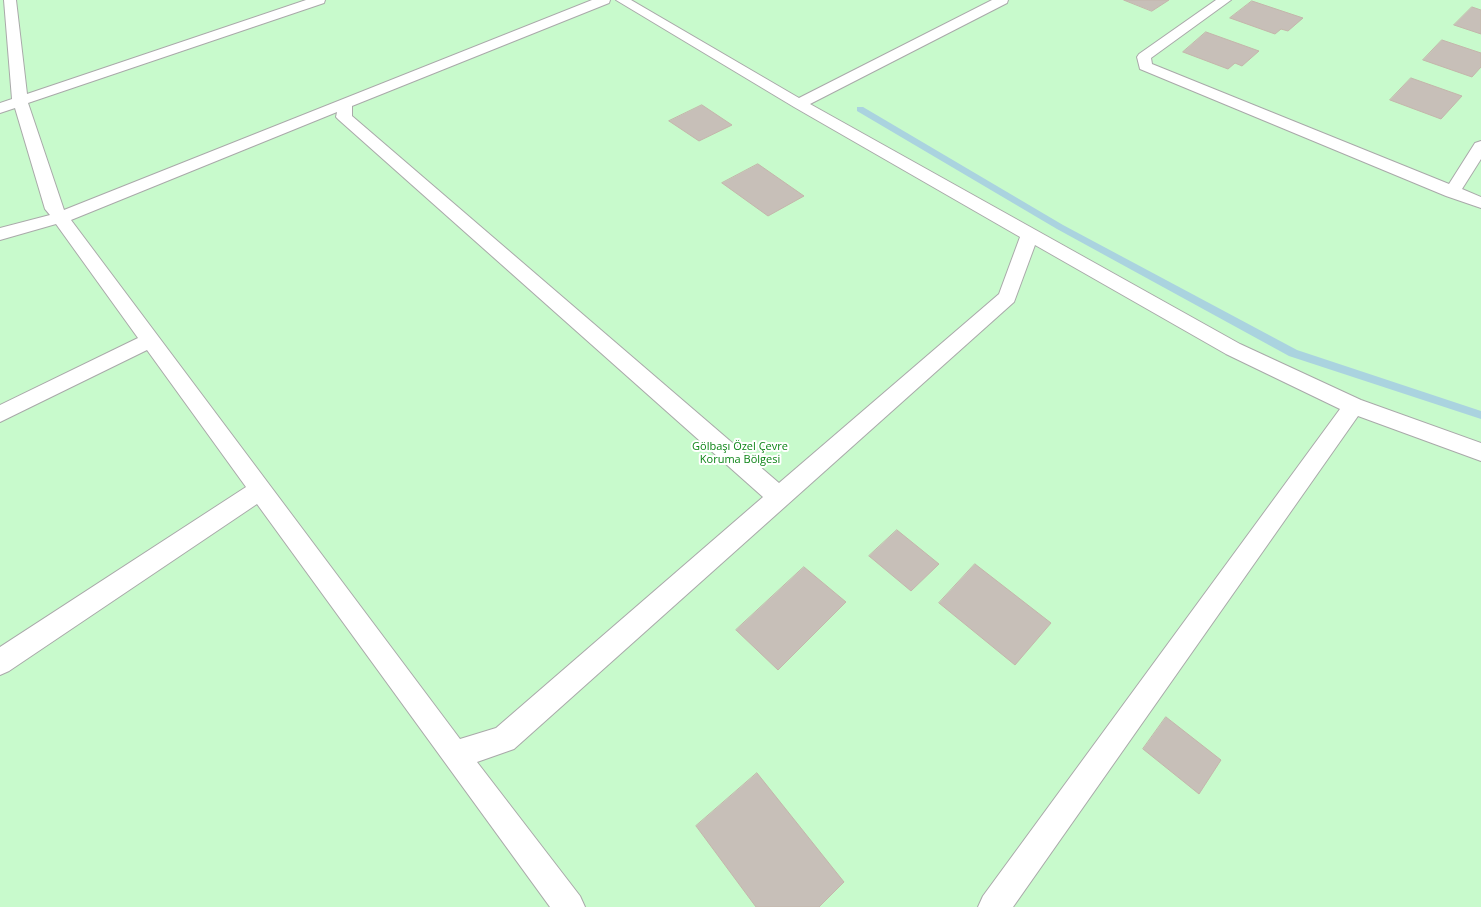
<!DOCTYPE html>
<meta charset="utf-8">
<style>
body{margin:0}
canvas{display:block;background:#f2efe9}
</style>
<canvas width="1481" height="907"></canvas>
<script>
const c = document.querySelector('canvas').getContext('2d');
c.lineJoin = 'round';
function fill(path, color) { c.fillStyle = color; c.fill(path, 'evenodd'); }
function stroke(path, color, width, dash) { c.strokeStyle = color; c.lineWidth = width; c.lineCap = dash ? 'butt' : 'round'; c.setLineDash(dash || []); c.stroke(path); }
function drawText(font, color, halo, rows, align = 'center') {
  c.font = font + ' "Open Sans",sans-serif'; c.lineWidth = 4; c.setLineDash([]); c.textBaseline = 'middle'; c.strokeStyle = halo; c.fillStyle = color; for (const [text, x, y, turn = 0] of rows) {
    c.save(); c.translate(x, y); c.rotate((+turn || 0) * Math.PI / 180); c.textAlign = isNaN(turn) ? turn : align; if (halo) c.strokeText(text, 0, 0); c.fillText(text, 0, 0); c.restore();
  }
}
const park = new Path2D(`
 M0,0H1481V907H0Z`);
const stream = new Path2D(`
 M857,107H863L1063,225L1297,350L1481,411V419L1289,356L1057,229L857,111Z`);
const building = new Path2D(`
 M1124,0H1169L1152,11Z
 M1252,1L1303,18L1288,31L1281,29L1275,34L1230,18Z
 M1472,7L1481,10V34L1454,25Z
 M1206,32L1259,51L1242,66L1235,63L1228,69L1183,52Z
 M1442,40L1481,53V67L1472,77L1423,60Z
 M1411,78L1462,96L1441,119L1390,100Z
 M702,105L732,125L699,141L669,121Z
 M758,164L804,196L768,216L722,183Z
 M897,530L939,564L911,591L869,556Z
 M975,564L1051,623L1015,665L939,603Z
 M804,567L846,602L778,670L736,630Z
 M1166,717L1221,760L1199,794L1143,749Z
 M757,773L844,882L819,907H756L696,826Z`);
const minor = new Path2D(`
 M4,0H16L27,94L306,0H325L324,3L28,103L64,210L592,0H610L609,3L352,106V116L779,483L999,294L1020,237L794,107L616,0H631L799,98L992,0H1008L1007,3L810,104L1240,344L1361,400L1481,443V461L1358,416L1013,907H978L983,896L1340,409L1226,354L1035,245L1014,302L514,749L477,762L580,896L585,907H550L257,504L9,671L0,675V647L246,487L147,350L0,422V405L138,338L56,224L0,240V228L50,215L45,209L15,108L0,113V103L12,99ZM337,112L336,117L339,120L763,497L496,728L460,739L71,220Z
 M1216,0H1231L1151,58L1152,64L1449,184L1475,143L1481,141V159L1462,189L1481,197V208L1446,196L1140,69L1137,57L1139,54Z`);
const parkNames = [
 ["Gölbaşı Özel Çevre",740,447],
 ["Koruma Bölgesi",740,460]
];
fill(park, '#c8facc');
fill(stream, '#aad3df');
fill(building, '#c7bfb8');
stroke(building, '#c4b6ab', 1);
stroke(minor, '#a9a9a9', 2);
fill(minor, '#fff');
drawText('11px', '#0c8416', '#fff', parkNames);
</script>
